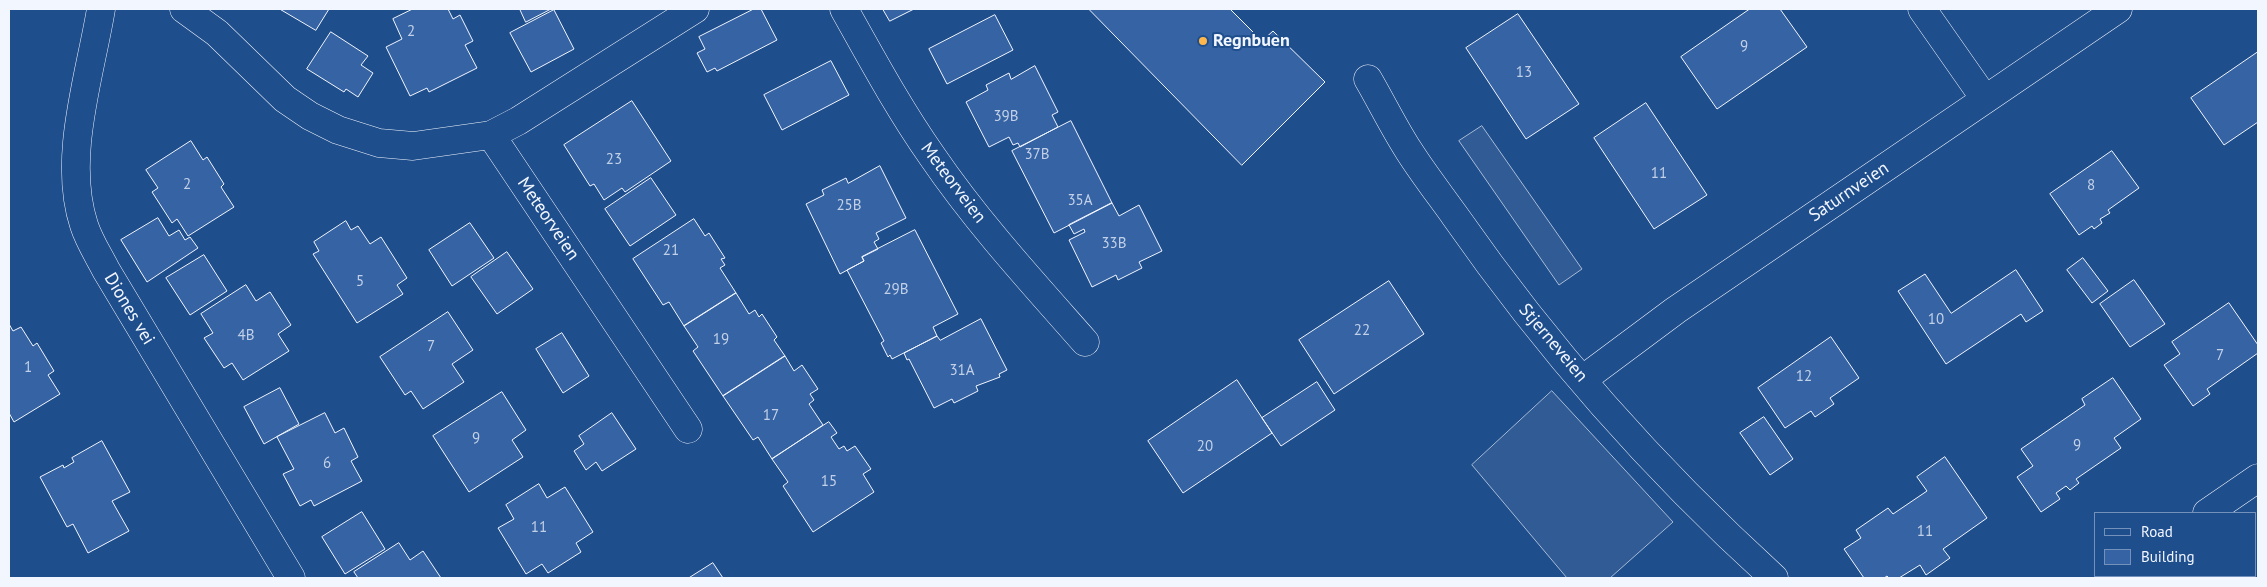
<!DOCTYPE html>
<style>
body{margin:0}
#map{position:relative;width:2267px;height:587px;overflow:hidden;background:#1f4e8c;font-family:"PT Sans",sans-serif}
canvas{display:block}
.frame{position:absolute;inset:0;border:10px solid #f2f6ff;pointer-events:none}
.legend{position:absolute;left:2094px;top:512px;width:162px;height:65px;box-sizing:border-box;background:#1f4e8c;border:1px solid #7391ba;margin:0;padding:6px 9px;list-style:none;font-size:15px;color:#f2f6ff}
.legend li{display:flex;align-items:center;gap:10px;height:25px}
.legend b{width:25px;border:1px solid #7391ba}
</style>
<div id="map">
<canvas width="2267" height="587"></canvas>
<div class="frame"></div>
<ul class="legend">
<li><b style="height:6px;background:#1f4e8c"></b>Road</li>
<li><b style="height:14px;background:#3563a3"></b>Building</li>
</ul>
</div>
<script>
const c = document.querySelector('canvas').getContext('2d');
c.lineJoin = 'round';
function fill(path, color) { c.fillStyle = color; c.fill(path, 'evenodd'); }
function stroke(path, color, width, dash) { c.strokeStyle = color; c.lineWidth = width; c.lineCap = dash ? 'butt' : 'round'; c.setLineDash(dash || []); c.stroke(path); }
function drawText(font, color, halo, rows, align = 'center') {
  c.font = font + ' "PT Sans",sans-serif'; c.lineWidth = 4; c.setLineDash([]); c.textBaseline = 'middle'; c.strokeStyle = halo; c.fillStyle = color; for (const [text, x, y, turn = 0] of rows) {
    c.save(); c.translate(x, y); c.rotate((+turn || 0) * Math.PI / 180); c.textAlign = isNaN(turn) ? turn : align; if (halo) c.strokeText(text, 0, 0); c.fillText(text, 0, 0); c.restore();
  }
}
const parking = new Path2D(`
 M1482,126L1582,269L1559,285L1459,141Z
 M1552,391L1673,522L1610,578H1567L1472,465Z`);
const building = new Path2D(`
 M280,9H329L316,30Z
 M413,9H448L453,19L460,15L473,41L465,45L477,68L429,92L427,88L410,96L386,47L402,39L393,19Z
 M520,9H551L526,22Z
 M754,9H761L777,40L717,71L715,68L707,72L697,53L705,49L699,37Z
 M883,9H914L890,21Z
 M1089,9H1230L1262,41L1273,31L1325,82L1242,165Z
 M1750,9H1780L1807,47L1717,109L1681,57Z
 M554,10L574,49L531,72L510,33Z
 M1518,14L1579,104L1526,139L1466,48Z
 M995,15L1013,50L947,84L929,49Z
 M331,32L368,56L361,65L373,73L358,97L346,89L344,92L307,69Z
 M2258,52V122L2224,145L2191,98Z
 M831,61L849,95L782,130L764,95Z
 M1035,66L1058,112L1052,115L1058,127L1020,147L1018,143L1013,145L1009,137L989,147L966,102L988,90L986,85L1009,73L1011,79Z
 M632,101L671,161L625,192L622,188L604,200L594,184L590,186L564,145Z
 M1646,103L1707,195L1654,229L1594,138Z
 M1071,121L1112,203L1054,233L1012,151Z
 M191,141L203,160L207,157L224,184L221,187L234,207L188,236L177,219L172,223L152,192L158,188L146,170Z
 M2112,151L2139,188L2108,210L2110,213L2100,219L2102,223L2094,229L2092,226L2079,235L2050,194Z
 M880,166L906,218L876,233L879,239L874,242L878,249L862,257L864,261L840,274L806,204L824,195L822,190L846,178L848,183Z
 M651,178L676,215L630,246L605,209Z
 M1112,203L1119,216L1139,205L1162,251L1139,262L1142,268L1118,280L1116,275L1092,287L1069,240L1085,232L1084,229L1074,234L1069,225Z
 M158,218L169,236L179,230L185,240L190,237L198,248L147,282L121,240Z
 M694,219L705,236L709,233L725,258L721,259L725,265L720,268L736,293L684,326L669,302L663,305L633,259Z
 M346,221L351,230L358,226L370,244L381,237L407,278L397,285L403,294L357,323L313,254L319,251L314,242Z
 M470,223L494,258L452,286L429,250Z
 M915,230L958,314L933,327L937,336L892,359L890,355L888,357L881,343L884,341L847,270L864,261L862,257Z
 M507,252L533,289L497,314L471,277Z
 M204,255L227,291L190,315L166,278Z
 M2083,258L2108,291L2092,303L2067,270Z
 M2016,270L2043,311L2026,322L2021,314L1946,364L1898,291L1925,274L1951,313Z
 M2134,280L2165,324L2130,347L2100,304Z
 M1389,281L1424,334L1334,394L1299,340Z
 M246,285L256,301L270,292L291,325L278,334L289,351L243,380L232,363L224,368L204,338L213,333L201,314Z
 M736,293L749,314L755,310L759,317L762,314L777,337L774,340L785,356L723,396L693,351L698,347L684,326Z
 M2229,303L2258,345V353L2207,389L2210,394L2193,406L2164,365L2180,354L2172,342Z
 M448,312L473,350L452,364L464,382L423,409L411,391L405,395L380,357Z
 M981,319L1007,370L999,374L1000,377L976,386L978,391L954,403L952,399L934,408L909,359L907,360L904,353L937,336L940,340Z
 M9,324L13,331L21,327L33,346L37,343L54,371L48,375L60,394L14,422L9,413Z
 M562,333L589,376L563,393L536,349Z
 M1831,337L1859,378L1830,398L1834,404L1815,417L1811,411L1785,428L1758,388Z
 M785,356L794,371L802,365L818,389L810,394L814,400L809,404L823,425L772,459L758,437L753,440L723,396Z
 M2113,378L2141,419L2114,438L2121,448L2076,479L2079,483L2070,490L2066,486L2056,493L2060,499L2041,512L2017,477L2033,466L2021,449L2085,405L2082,399Z
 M1237,380L1272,433L1183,493L1148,441Z
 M1317,382L1335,410L1281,446L1262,418Z
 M280,388L299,424L264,444L244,407Z
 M502,392L526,430L512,440L523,457L469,492L433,436Z
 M325,413L335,433L344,428L358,457L351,461L362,481L314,506L311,500L300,506L283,474L294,469L277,437Z
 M612,413L636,449L602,471L596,462L586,470L574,451L584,444L579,436Z
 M1764,417L1793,459L1770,475L1740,433Z
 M829,422L837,433L831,437L839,449L844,446L847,451L855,446L871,469L863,474L874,492L813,532L783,486L788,482L772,459Z
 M102,441L130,492L112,501L129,531L88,553L73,524L67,527L40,477L63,465L64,468L74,462L72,458Z
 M1945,457L1987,518L1943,549L1950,558L1926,575L1920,565L1899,578H1889L1887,576L1884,578H1864L1844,549L1861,538L1856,530L1888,508L1893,514L1927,491L1917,477Z
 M539,484L547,498L565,487L593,532L576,543L581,552L548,573L542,564L526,574L498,528L514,519L506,505Z
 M362,512L385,549L345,574L322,537Z
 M399,543L410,560L423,551L441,578H358L354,572Z
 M713,563L723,578H689Z`);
const minor = new Path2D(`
 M101,9C90,76 62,158 84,225C89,241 99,256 106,270L291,578
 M184,9L217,33L285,99L310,116L338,130L379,143L413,146L491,135L518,121L695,9
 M844,9C872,59 899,109 932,156C977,222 1032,282 1085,342
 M1922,9L1985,99
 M1368,79C1382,103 1394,128 1409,151C1423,173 1440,195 1455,216C1547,348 1655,470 1774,578
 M491,135L688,429
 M1582,380L1676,310L2118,9
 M2207,513L2258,478
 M2113,578L2117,576`);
const markers = [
 [1203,41,5,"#ffb74d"]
];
const numberNames = [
 ["2",411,32],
 ["9",1744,47],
 ["13",1524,73],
 ["39B",1006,117],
 ["37B",1037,155],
 ["23",614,160],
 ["11",1659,174],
 ["2",187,185],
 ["8",2091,186],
 ["35A",1080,201],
 ["25B",849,206],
 ["33B",1114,244],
 ["21",671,251],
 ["5",360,282],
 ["29B",896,290],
 ["10",1936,320],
 ["22",1362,331],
 ["4B",246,336],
 ["19",721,340],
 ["7",431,347],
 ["7",2220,356],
 ["1",28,368],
 ["31A",962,371],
 ["12",1804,377],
 ["17",771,416],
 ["9",476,439],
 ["9",2077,446],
 ["20",1205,447],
 ["6",327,464],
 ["15",829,482],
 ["11",539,528],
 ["11",1925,532]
];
const poiNames = [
 ["Regnbuen",1213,41]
];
const streetNames = [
 ["Meteorveien",953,183,53],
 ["Saturnveien",1849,192,-34],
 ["Meteorveien",548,219,56],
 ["Diones vei",129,309,59],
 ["Stjerneveien",1553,343,50]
];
fill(parking, '#305b95');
stroke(parking, '#a8bbd7', 1);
fill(building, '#3563a3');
stroke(building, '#f2f6ff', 1);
stroke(minor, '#f2f6ff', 29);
stroke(minor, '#1f4e8c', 28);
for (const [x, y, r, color] of markers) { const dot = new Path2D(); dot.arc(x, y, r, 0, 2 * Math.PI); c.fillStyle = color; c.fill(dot); stroke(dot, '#1f4e8c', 2); }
drawText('15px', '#c3d1e8', null, numberNames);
drawText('bold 18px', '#f2f6ff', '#1f4e8c', poiNames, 'left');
drawText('18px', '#f2f6ff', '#1f4e8c', streetNames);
</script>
